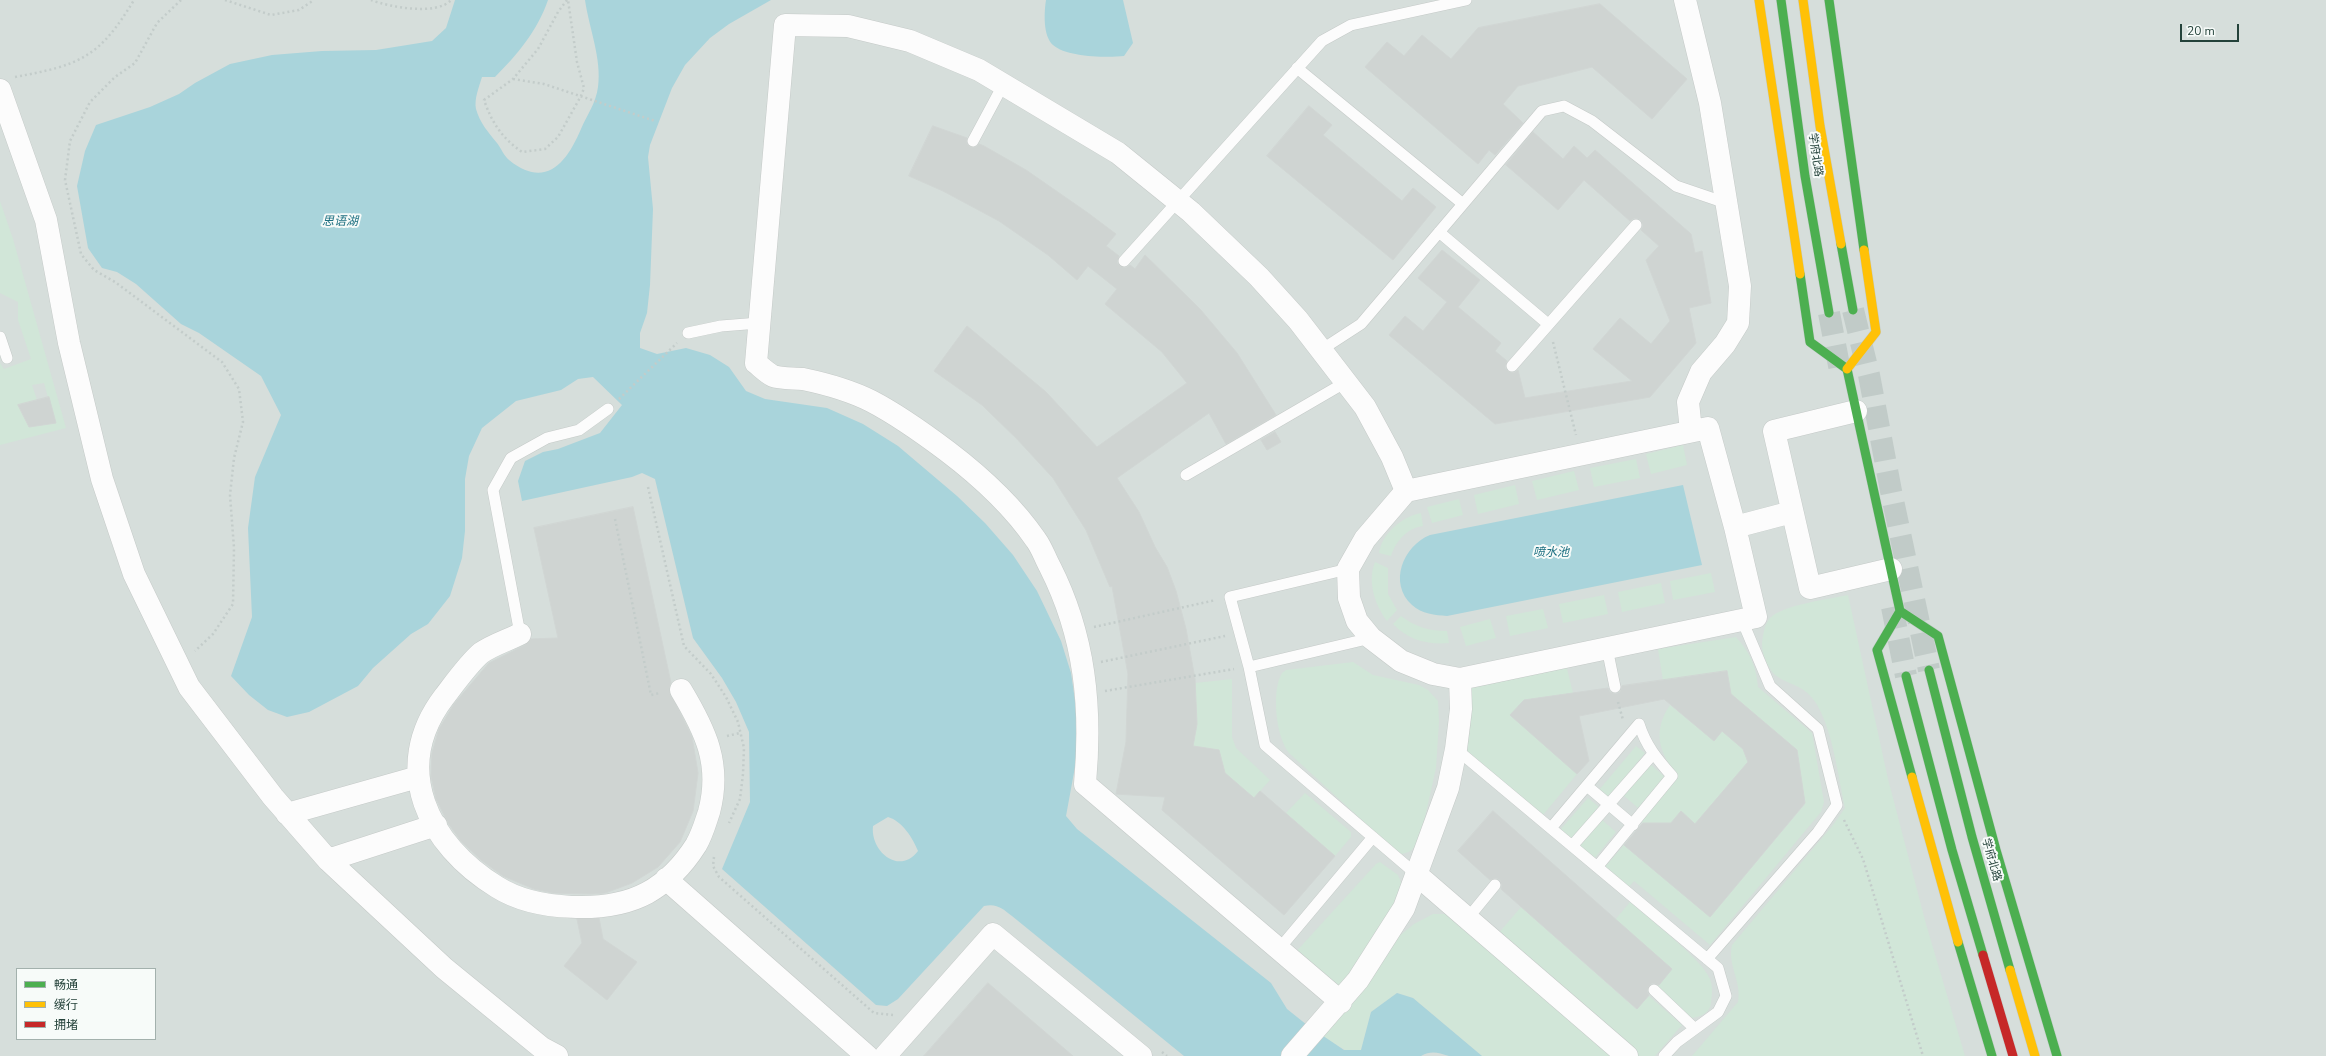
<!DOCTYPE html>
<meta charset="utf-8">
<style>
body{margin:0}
#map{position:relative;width:2326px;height:1056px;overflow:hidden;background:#e8edeb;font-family:"Nunito Sans","Noto Sans SC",sans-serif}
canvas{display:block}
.legend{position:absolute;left:16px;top:968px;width:140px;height:72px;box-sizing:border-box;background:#f7fbf9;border:1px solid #a3b1ad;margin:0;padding:5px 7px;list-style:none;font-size:12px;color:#24423a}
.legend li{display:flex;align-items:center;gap:8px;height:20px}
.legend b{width:20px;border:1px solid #a3b1ad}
.scale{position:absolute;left:2180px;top:24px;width:59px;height:18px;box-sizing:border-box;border:2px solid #24423a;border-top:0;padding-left:5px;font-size:12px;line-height:14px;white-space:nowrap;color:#24423a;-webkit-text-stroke:3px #f7fbf9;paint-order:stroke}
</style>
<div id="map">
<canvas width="2326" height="1056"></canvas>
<ul class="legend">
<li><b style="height:5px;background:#4caf50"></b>畅通</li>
<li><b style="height:5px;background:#ffc107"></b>缓行</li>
<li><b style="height:5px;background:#c62828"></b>拥堵</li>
</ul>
<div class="scale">20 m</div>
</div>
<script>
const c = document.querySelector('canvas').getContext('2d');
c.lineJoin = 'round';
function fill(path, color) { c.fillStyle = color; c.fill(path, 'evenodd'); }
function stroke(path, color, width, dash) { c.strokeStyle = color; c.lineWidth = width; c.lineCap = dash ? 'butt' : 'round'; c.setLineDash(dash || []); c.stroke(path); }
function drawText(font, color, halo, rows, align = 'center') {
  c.font = font + ' "Nunito Sans","Noto Sans SC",sans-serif'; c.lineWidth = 4; c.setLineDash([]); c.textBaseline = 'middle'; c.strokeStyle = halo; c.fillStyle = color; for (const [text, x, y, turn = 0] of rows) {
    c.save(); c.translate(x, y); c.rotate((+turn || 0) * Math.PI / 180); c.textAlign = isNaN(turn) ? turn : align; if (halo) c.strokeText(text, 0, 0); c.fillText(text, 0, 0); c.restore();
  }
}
const built = new Path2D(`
 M0,0H2326V1056H0ZM17,969H155V1039H17Z`);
const green = new Path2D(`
 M0,201L13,239L66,428L0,445V363L4,369L31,359L18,320V302L0,293ZM44,383L55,423L29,427L18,405L37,400L32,385Z
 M1683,445L1687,465L1651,474L1646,454Z
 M1636,459L1640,478L1594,487L1590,468Z
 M1574,471L1579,490L1537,500L1532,481Z
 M1515,485L1519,504L1478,514L1474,495Z
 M1459,499L1463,515L1432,523L1427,507Z
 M1421,513L1423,526C1407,528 1396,541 1391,556L1379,553C1382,534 1401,517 1421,513Z
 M1375,562L1388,568V594L1397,610L1387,621C1375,605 1367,582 1375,562Z
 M1711,573L1715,592L1673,600L1670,581Z
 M1661,583L1665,603L1622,612L1618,592Z
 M1604,595L1608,614L1563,623L1559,604Z
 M1848,595L1888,779L1926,924L1965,1056H1692L1738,1002C1742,981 1727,965 1732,945L1833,825L1845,808C1838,776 1833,731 1816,703C1803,683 1788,686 1774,674C1767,666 1762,654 1762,644C1763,635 1764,625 1770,618C1782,605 1830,599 1848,595Z
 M1543,609L1548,628L1510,636L1506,616Z
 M1401,616C1415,627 1430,631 1447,631L1449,643C1428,645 1408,640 1393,624Z
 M1490,619L1496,638L1466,646L1460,627Z
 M1736,637C1750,653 1756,665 1758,687L1812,733L1824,802L1821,812L1710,945L1634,881L1628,888L1604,868L1624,845L1710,917L1805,804L1797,750L1731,694L1727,671L1663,681L1658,649Z
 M1565,661L1573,693L1524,700L1511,715L1577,774L1543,815L1462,748L1464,683Z
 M1353,662L1373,675L1419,685L1428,690L1438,701L1439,722L1436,768L1423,826L1416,844C1412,851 1409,853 1400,854L1390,846L1289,753C1276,737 1271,691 1282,673L1286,670Z
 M1232,679V737L1236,748L1270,780L1254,798L1225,773L1219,750L1193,746L1197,724L1195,683Z
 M1670,705L1714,741L1722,731L1743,749L1748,762L1695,824L1681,811L1671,823H1643L1641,820L1678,777C1659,752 1652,732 1670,705Z
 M1636,746L1645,753L1608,798L1599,790Z
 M1650,764L1665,777L1638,808L1623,795Z
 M1305,793L1351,832V837L1335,856L1286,813Z
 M1588,798L1599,807L1571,840L1560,830Z
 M1601,819L1616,832L1593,860L1578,846Z
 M1380,862L1398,875L1405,893L1341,995L1293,955L1376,864Z
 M1630,902C1648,918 1703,960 1710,979C1713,987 1712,994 1711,1003C1710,1013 1700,1017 1691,1018L1657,987L1672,969L1615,920Z
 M1521,907L1636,1009L1649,996L1682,1025L1655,1056H1634L1497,935Z
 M1433,914H1445L1614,1056H1482L1413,998L1397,993L1371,1012L1361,1050H1345L1322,1036L1393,941L1414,924Z`);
const water = new Path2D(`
 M455,0H548C538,30 517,55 495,77H482C479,87 474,99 476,109C480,123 488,132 497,143C501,148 504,156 509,160C546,190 567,162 581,129C587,115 596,103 598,87C602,59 589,28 585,0H771L729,24L710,38L685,65L672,88L650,145L648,157L653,209L650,285L647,313L640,333V348L657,354L686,348L710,355L729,367L746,391L765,399L827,408L863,424L898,446L957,496L985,523L1013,555L1037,591L1061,641L1071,673L1076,707L1077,756L1066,816L1077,829L1271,983L1287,1009L1307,1025L1344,1050H1361L1371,1012L1397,993L1413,998L1482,1056C1472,1056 1458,1056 1449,1056C1438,1053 1432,1050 1421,1056H1184L1012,916C1003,909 997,903 984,906L898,999L887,1006L876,1005L722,869L750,802L749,732L736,702L722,678L693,638L655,479L642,473L632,477L522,501L518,481L525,461L543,452L558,449L600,433L622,405L593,377L578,379L561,390L516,401L482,428L469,456L465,479V531L462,558L450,596L428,624L411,634L373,668L358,686L309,712L287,717L268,710L249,695L231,676L252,617L248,528L255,477L281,415L261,376L199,333L181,324L136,284L117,272L102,268L88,248L77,186L85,151L96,125L150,107L179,94L195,83L230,64L272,55L322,51L376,50L432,41L446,28ZM888,817C902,821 913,838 918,851C899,876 870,851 873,826Z
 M1046,0H1123L1133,43L1124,56C1107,58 1066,57 1053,45C1043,36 1044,13 1046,0Z
 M1683,485L1702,565L1447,616C1435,615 1422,614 1412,605C1388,583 1403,546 1430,535Z`);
const building = new Path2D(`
 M1600,4L1687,79L1652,119L1592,67L1518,86L1503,104L1523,123L1495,155L1489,150L1478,164L1365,67L1387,42L1404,56L1422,35L1451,59L1478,28Z
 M1309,106L1332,125L1323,135L1402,201L1413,188L1436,207L1393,260L1267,156Z
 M933,126L967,138V144L970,147H976L979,144L984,146L1026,170L1088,213L1116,234L1106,246L1119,256L1117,263L1120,266L1126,268L1130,265L1135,269L1145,255L1200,309L1237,353L1276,415L1226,444L1209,413L1117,478L1139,512L1155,547L1167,567L1176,591L1186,629L1195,679L1197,724L1193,746L1219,750L1225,773L1254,798L1260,791L1335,856L1284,915L1162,810L1165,797L1116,794L1126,742L1128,674L1112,586L1110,587L1086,530L1053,478L1017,439L982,405L934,371L967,326L1046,392L1097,447L1187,383L1162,352L1105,304L1117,289L1088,266L1077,280L1048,255L999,221L943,191L909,176Z
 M1533,132L1563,159L1574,146L1587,158L1595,150L1691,234L1695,253L1702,251L1711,303L1689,308L1696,343L1650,397L1495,424L1389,335L1405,316L1423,331L1447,302L1418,278L1442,250L1480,280L1458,307L1501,343L1495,351L1507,361L1505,368L1508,371L1514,373L1518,370L1525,398L1632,381L1593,349L1620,318L1651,344L1670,321L1646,260L1659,246L1641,230L1643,226L1641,220L1634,218L1630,221L1584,180L1558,210L1506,165Z
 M49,397L56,423L29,427L18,405Z
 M1275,432L1281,442L1267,450L1261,440Z
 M633,507L671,683L669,690L692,737L698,773L693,811L680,842L658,867L632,883L605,893L592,894L553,893L534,889L503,876L481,860L461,841L448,823L436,799L431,776L432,753L439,729L454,704L489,663L525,645L531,639L558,638L534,528Z
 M1727,671L1731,694L1797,750L1805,803L1710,917L1624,845L1643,823H1671L1681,811L1695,824L1748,762L1743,749L1722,731L1714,741L1664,699L1579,716L1589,761L1577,774L1510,715L1524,700L1608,688L1610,692L1616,694L1620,692L1622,686Z
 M1493,811L1672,969L1659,985L1652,983L1649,986L1647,992L1649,995L1637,1009L1501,889L1502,886L1500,880L1496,878L1490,880L1458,851Z
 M599,918L603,939L637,962L607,1000L564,966L582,943L577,919Z
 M988,983L1073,1056H924Z`);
const secondaryTunnel = new Path2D(`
 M1853,310L1869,375L1891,491L1929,670
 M1829,313L1841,376
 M1892,607L1906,676`);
const path = new Path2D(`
 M181,0L157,23L135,63L115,77L90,102L70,141L65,180L81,254L94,270L115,282L222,362L239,389L243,422L234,458L230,495L234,548L233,604L213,634L195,651
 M225,0L271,15L299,10L314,0
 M371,0C389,7 437,16 451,0
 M567,0L558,12L538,49L513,79L484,100C492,123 502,138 522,152L545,149L558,137L581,96L584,88L577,62L568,0
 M15,77C80,65 99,58 134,0
 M513,79L544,84L655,121
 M1553,342L1576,435
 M619,399L677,343
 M648,487L684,646L711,674L726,697L738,722L744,748L743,774L740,799L729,823
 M615,519L651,695L660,693
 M1094,627L1216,600
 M1101,662L1225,636
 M1105,691L1234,669
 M1618,702L1623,720
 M727,736L740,733
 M1844,820L1863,859L1923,1056
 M714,857L713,866L719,877L874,1013L893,1015
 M1162,1052L1167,1056`);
const lane = new Path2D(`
 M1297,68L1463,204L1361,324L1321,350
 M973,141L1003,85
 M1463,204L1542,111L1564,106L1592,121L1676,186L1726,203
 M1439,232L1548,324
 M1124,261L1322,41L1351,25L1466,0
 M688,333L721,326L759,323
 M0,337L7,358
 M1512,366L1636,225
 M1186,475L1346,382
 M520,634L493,490L511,458L547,438L579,430L608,409
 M1371,638L1249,667L1265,745L1416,874
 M1607,648L1615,687
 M1249,667L1230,597L1348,569
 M1456,749L1718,968L1726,996L1718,1012L1677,1042L1664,1056
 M1587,786L1633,825
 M1551,828L1639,724
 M1572,846L1653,754
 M1597,867L1672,776C1657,759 1646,746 1639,724
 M1468,918L1495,885
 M1279,949L1373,837
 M1707,959L1818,832L1837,805L1818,729L1770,686L1742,620
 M1654,990L1694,1028`);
const street = new Path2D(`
 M1685,0L1710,103L1740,286L1738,323L1725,344L1701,372L1688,402L1691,431
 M0,90L46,220L69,343L102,479L134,574L189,687L273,797L328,860L444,968L542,1048L557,1056
 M1856,411L1774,431L1810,588L1891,569
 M1708,428L1735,527L1756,617L1460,679L1433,674L1401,661L1371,638L1357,621L1349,598L1348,569L1365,539L1406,491Z
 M1735,527L1792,512
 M520,634C508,640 492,645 481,653C469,663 454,684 444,697C390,768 428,845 497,887C535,911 608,914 647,893C667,882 684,864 696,845C702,835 705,824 709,812C722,764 705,730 681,690
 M287,814L418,777
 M328,860L436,825
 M1416,874L1627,1056
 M666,879L867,1056
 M1341,1002L1085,784C1092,707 1085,636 1050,567C1045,558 1042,548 1036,540C1012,505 980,476 947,451C923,433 898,415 871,401C849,390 827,384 803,379C794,378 781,379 773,376C767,373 761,367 756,363L785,25L848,26L910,41L979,70L1118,153L1191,212L1259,277L1298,320L1365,407L1392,457L1406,491
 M885,1056L993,934L1141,1056
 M1292,1056L1358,980L1404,908L1448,788L1456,749L1461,709L1460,679`);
const fast = new Path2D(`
 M1781,0L1805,176L1829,313
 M1829,0L1864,250
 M1841,244L1853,310
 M1800,274L1810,342L1847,369L1900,611L1877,650L1912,777
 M1900,611L1938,636L1996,850L2057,1056
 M1929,670L1972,837L2010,970
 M1906,676L1952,850L1983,955
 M1958,942L1992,1056`);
const slow = new Path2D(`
 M1759,0L1800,274
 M1803,0L1820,126L1841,244
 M1847,369L1876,332L1864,250
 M1912,777L1958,942
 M2010,970L2035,1056`);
const jam = new Path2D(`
 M1983,955L2013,1056`);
const streetNames = [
 ["学府北路",1815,155,82],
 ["学府北路",1991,860,74]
];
const waterNames = [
 ["思语湖",340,222],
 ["喷水池",1551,553]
];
fill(built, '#d6dedb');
fill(green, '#d1e6d8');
fill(water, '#a9d4db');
fill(building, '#cfd4d2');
stroke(building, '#d1d6d4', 1);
stroke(secondaryTunnel, '#c1cbc8', 22, [22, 11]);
stroke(lane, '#c5cac8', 12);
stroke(street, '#c5cac8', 23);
stroke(fast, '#c3cbc8', 10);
stroke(slow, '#c3cbc8', 10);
stroke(jam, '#c3cbc8', 10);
stroke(path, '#c3ccca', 2.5, [2, 3]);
stroke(lane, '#fcfcfc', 11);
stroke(street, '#fcfcfc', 22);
stroke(fast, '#4caf50', 9);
stroke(slow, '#ffc107', 9);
stroke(jam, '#c62828', 9);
drawText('11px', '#24423a', '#f7fbf9', streetNames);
drawText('italic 12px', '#1c6f80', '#f7fbf9', waterNames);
</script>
